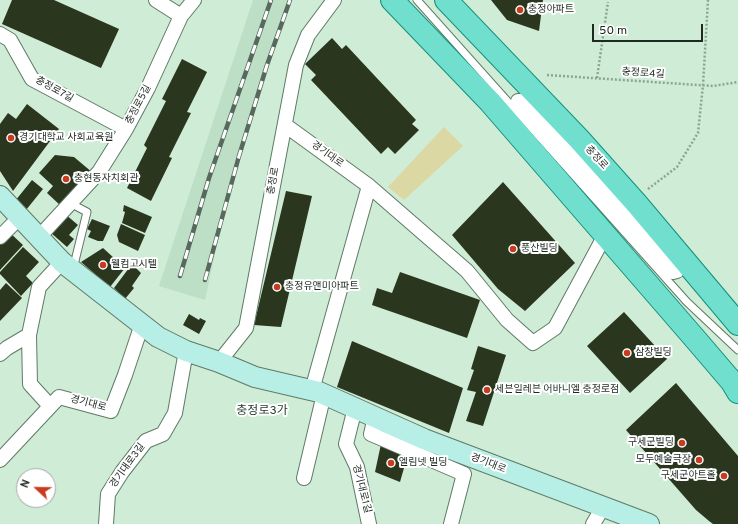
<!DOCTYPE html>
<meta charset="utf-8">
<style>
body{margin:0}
#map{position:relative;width:738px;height:524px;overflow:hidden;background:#cfecd6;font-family:Overpass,sans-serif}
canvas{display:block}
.north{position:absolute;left:16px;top:468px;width:40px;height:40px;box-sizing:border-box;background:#fff;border:1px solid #a5a9a6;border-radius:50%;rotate:292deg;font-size:11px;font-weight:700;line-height:16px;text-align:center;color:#1e2921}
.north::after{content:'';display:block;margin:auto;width:14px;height:18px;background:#c73c1f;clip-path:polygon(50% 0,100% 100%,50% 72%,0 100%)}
.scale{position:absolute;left:592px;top:24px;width:111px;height:18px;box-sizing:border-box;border:2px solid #1e2921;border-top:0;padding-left:5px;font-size:12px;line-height:14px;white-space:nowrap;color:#1e2921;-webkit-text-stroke:3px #fff;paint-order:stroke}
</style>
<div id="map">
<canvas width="738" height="524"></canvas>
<div class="north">N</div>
<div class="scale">50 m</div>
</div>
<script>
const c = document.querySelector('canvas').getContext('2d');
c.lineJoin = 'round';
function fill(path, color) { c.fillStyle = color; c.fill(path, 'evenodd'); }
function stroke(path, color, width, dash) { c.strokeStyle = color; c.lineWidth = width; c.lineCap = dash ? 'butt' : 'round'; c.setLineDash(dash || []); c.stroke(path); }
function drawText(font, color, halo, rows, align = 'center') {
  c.font = font + ' Overpass,"Noto Sans KR",sans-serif'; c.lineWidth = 4; c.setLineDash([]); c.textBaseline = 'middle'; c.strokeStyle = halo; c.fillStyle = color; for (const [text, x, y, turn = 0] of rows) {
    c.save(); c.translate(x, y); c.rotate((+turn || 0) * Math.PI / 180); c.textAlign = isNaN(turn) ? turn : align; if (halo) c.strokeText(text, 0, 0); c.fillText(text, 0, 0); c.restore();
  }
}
const built = new Path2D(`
 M253,0H292L234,165L205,300L159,286Z`);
const green = new Path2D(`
 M444,127L463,146L404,200L388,187Z`);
const building = new Path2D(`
 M12,0H54L119,29L101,68L2,24Z
 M491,0H543L539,31L507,20Z
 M332,38L342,49L346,45L416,120L412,124L419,130L395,154L388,147L381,154L311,80L316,75L305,64Z
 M182,59L207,72L187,112L191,113L169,157L172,158L151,201L127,188L147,148L144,145L166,101L162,99Z
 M27,104L59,129L13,191L0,171V124L8,113L16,119Z
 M55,155L74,157L93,173L60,205L47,193L53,186L39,173Z
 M32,180L43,189L26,210L15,201Z
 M503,182L575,263L525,311L498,289L452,235Z
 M286,191L312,196L281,327L254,325Z
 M124,205L152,217L145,233L122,223L125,212L123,211Z
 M65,214L78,225L69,235L74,239L67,247L50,232Z
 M92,219L110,226L103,241H98L88,237L91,231L87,229Z
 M121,224L145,235L138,251L119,242L117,235Z
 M9,232L23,245L0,270V242Z
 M23,247L39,262L26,276L33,283L21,296L0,274V272Z
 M103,248L125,268L110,287L81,262Z
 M132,264L141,273L132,286L134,288L125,299L114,288Z
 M400,272L480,300L467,338L372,305L377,288L392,293Z
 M6,283L22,298L0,321V290Z
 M624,312L667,359L630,393L587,346Z
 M189,314L199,320L200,318L206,321L199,334L183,325Z
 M352,341L463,388L449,433L337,387Z
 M478,346L506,355L483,426L466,421L476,392L467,390L474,370L471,369Z
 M676,383L738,456V524H713L709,521L696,510L626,430Z
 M381,444L408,454L400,482L375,472Z`);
const path = new Path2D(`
 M547,75L713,86L738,82
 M597,78L608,2
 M648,189L677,167L698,133L703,85L708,0`);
const lane = new Path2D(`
 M417,0L687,302L738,350
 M70,203L87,212L73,269`);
const street = new Path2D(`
 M156,0L181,16
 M0,34L10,40L32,79L126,129
 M518,101H522L559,132L648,235L677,266L678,269L677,271L673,272L670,271Z
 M285,125L369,186L467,271L507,320L533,343L555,328L605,235
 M0,237L20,217
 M39,237L99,172L126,129L148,88L181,16L194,0
 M29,335L30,384L50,406
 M0,354L7,348L29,335L39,287L62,262
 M219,362L246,328L296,65L308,35L334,0
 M312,390L369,186
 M355,408L346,444L357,467L369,524
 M375,417L371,434L464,474L451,524
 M0,460L59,397L111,411L125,375L142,324
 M304,478L324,394
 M106,524L108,494L122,472L146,441L163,434L175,413L186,351
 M593,524L603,507`);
const secondary = new Path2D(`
 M0,196L62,262L158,337L186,351L219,362L255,377L319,392L424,439L649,524`);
const primary = new Path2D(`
 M392,0L490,102L697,341L732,382L738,392
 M446,0L579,139L637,204L738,324`);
const rail = new Path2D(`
 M180,276L209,178L271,0
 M205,280L239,156L267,65L290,0`);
const markers = [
 [520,10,4,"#c73c1f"],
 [11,138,4,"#c73c1f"],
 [66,179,4,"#c73c1f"],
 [513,249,4,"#c73c1f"],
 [103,265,4,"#c73c1f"],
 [277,287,4,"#c73c1f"],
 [627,353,4,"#c73c1f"],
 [487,390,4,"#c73c1f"],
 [682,443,4,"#c73c1f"],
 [699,460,4,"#c73c1f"],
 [391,463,4,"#c73c1f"],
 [724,476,4,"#c73c1f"]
];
const poiNames = [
 ["충정아파트",528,10],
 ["경기대학교 사회교육원",19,138],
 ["충현동자치회관",74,179],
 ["풍산빌딩",521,249],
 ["웰컴고시텔",111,265],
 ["충정유앤미아파트",285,287],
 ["삼창빌딩",635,353],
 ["세븐일레븐 어바니엘 충정로점",495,390],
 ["구세군빌딩",674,443,"right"],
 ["모두예술극장",691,460,"right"],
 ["엘림넷 빌딩",399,463],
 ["구세군아트홀",716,476,"right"]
];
const streetNames = [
 ["충정로4길",643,74,4],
 ["충정로7길",54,90,29],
 ["충정로5길",139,105,-62],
 ["경기대로",327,155,36],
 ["충정로",596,158,48],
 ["충정로",274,181,-79],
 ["경기대로",88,404,15],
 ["경기대로",488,464,21],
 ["경기대로3길",128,466,-54],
 ["경기대로1길",361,489,76]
];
const quarterNames = [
 ["충정로3가",262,412]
];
fill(built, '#bcdfc5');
fill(green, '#dbd8a4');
fill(building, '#2b361f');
stroke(lane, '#5f7a66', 9);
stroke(street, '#5f7a66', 16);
stroke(secondary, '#5f7a66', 22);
stroke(primary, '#15917b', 24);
stroke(path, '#8da493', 2.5, [2, 2]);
stroke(lane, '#fff', 7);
stroke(street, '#fff', 14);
stroke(secondary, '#b7efe6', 20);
stroke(primary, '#70dfcd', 22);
stroke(rail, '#57685c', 4.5);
stroke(rail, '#fff', 3, [9]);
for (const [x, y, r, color] of markers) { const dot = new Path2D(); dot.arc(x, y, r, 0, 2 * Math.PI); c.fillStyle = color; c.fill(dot); stroke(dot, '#fff', 1.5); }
drawText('10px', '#1e2921', '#fff', poiNames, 'left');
drawText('10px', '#1e2921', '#fff', streetNames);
drawText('12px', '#1e3726', '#fff', quarterNames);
</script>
